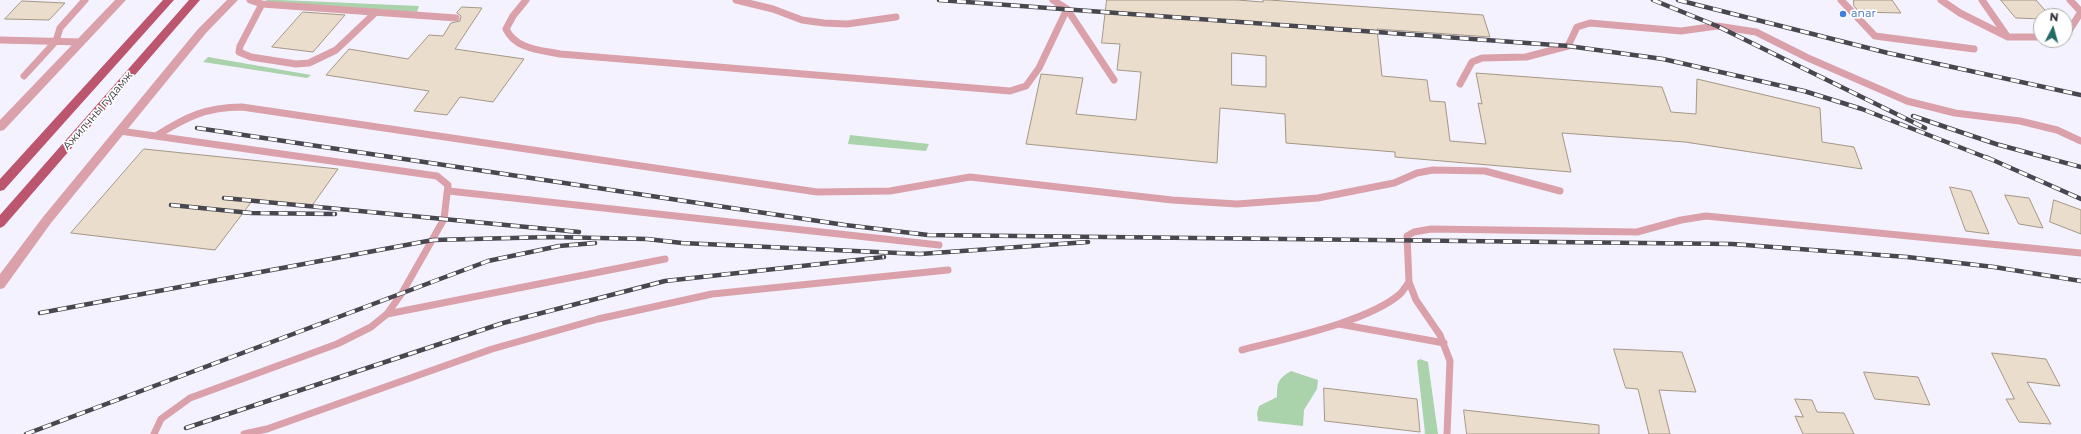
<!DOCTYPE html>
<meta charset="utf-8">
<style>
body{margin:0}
#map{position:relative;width:2081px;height:434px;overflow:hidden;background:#f4f2ff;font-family:Montserrat,sans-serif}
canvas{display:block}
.north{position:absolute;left:2033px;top:8px;width:40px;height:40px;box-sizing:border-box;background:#fff;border:1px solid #acacaf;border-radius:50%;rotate:6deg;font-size:11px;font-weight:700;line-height:16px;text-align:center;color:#302f37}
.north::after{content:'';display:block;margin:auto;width:14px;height:18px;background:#226b63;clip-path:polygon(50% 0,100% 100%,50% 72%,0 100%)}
</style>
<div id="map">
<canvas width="2081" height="434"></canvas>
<div class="north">N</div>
</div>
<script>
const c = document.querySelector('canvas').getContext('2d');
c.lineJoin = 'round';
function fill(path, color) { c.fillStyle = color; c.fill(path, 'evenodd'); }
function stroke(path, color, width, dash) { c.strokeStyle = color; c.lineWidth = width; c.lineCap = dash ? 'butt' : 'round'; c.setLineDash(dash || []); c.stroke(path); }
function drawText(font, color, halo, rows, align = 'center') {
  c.font = font + ' Montserrat,sans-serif'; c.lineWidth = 3.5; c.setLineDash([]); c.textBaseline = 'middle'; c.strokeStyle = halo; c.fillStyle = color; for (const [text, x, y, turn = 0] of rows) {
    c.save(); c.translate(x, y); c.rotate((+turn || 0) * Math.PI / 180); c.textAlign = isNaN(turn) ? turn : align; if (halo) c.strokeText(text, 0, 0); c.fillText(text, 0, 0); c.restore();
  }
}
const green = new Path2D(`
 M267,0H281L419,6L417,12L264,4Z
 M208,57L311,75L307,78L203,62Z
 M850,135L929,144L926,151L848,144Z
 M1420,359L1428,362L1438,434H1424L1425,433L1417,361Z
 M1291,371L1318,380L1317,389L1304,410L1303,426L1258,421L1257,413L1259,406L1277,397C1277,382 1278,379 1291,371Z`);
const building = new Path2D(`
 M1107,0H1237L1263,2V0H1269L1483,15L1490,37L1377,29L1382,76L1427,80L1430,101L1445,102L1450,141L1486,144L1478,103L1482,104L1476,73L1662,87L1671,112L1696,114L1697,79L1820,108L1822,142L1854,147L1862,169L1685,142L1562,133L1571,172L1395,157V152L1286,143L1285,114L1220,108L1217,163L1026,144L1041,74L1083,78L1076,114L1136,120L1141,72L1117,70L1120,44L1102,43ZM1232,53L1266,56V87L1232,85Z
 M1854,0H1892L1901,13L1859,12L1854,6Z
 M2001,0H2036L2050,16H2041V19L2016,18Z
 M22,1L65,3L49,20L5,19Z
 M462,7L482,8L455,49L524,59L493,102L460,97L447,115L414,111L429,91L326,75L349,49L408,59L429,35L443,36L451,23L460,21L461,16L457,13Z
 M303,12L345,15L313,52L272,47Z
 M144,149L338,169L311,207L252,201L215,250L71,233Z
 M1950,187L1971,191L1989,234L1966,231Z
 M2005,195L2029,198L2043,228L2019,224Z
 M2054,200L2081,210V234L2050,222Z
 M1614,349L1682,352L1696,392L1659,390L1670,434H1649L1638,389L1626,388Z
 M1992,353L2046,359L2060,386L2027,382L2051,424L2019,422L2006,399H2014Z
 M1864,372L1918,377L1930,405L1875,399Z
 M1324,388L1417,399L1420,432L1325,421Z
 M1795,399L1812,400L1817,412L1844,413L1854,434H1803L1795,416L1803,417Z
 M1464,410L1599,425V434H1467Z`);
const service = new Path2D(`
 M250,0L262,4L456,18
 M526,0L513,16L506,29C515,49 540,50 560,54L1010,91L1026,86L1039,68L1067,9
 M736,0L773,9L802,20L824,23L847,24L896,17
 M1053,0L1067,9L1114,80
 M1841,0L1875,36L1974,49
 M1941,0L1960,13L2008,37H2041
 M1982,0L2007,36
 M262,4L240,46L239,52L251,57L296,64L309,63L336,50L376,12
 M2065,37L2081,12L2070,0
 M0,40L81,42
 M24,76L56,41L60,28L85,0
 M1460,84L1472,62L1482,58L1526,57L1568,46L1577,27L1590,23L1681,31L1717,26L1756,32L1808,58L1907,101L1955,113L2020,121L2057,130L2081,141
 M120,131L437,176L448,185L444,219L402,293L387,314L371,327L337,344L190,398L161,419L154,434
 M156,136C186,117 206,107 242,107L817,192L890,191L970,177L1172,200L1237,204L1318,198L1394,183L1417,173L1433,170L1485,171L1560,191
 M449,191L939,245
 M1409,282L1416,300L1440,335L1450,361L1447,434
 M387,314L665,259
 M1339,324L1444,343
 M1242,350C1284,339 1368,322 1400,294C1403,291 1406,286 1409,282L1407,236L1414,232L1431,229L1637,232L1681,220L1706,216L2081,253
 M244,434L267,429L492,349L598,319L712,294L948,270`);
const minor = new Path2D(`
 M115,0H126L4,130L0,131V120Z
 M227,0H238L206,33L51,223L4,288L0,289V274L43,217L198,29Z`);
const primary = new Path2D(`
 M163,0H174L4,190L0,191V179Z
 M189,0H200L4,226L0,228V215Z`);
const rail = new Path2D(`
 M939,0L1568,46L1663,59L1804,91L1862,109L1990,159
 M1653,0L1717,26L1925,128
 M1678,0L1888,53L2081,95
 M1913,116L1996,144L2081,167
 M197,128L845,225L928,235L1732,244L1907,257L1994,267L2081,281
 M1986,157L2081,199
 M224,198L579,232
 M171,205L251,213L335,214
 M40,313L433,240L552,237L647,239L682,243L920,254L1088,242
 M186,428L503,323L665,281L884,257
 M26,434L488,261L559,246L595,243`);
const markers = [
 [1843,14,4,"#3f7fe0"]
];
const shopNames = [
 ["anar",1851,14]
];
const streetNames = [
 ["Ажилчны гудамж",98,111,-49]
];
fill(green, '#aad2ab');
fill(building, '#ebddcb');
stroke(building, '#a39686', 1);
stroke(service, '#dba1ab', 7);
fill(minor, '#dba1ab');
fill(primary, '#bc566e');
stroke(rail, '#484750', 4.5);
stroke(rail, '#fff', 3, [9]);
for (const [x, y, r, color] of markers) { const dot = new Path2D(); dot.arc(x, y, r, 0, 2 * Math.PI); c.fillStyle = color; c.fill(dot); stroke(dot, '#fff', 1.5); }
drawText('11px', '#366cbe', '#fff', shopNames, 'left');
drawText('11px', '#302f37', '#fff', streetNames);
</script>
